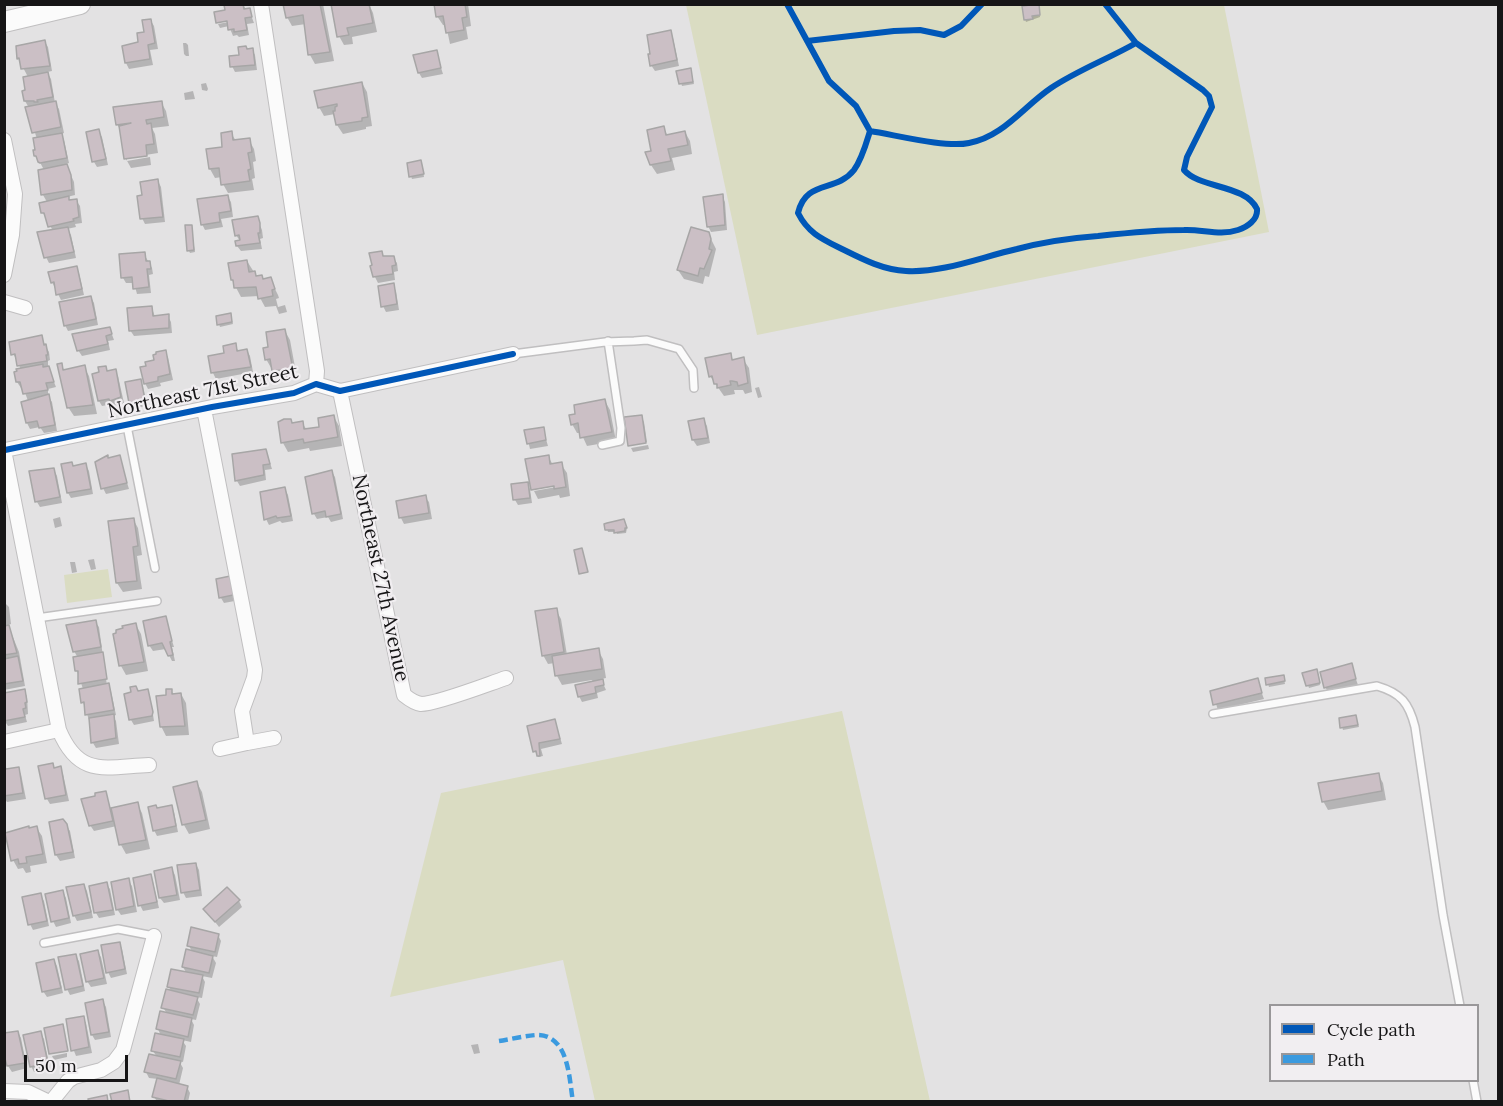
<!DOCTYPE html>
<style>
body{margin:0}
#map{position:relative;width:1503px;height:1106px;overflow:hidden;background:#e3e2e3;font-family:Lora,serif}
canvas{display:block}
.frame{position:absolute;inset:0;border:6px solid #161516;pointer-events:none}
.legend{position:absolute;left:1269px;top:1004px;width:210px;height:78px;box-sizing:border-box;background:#f1eef1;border:2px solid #999799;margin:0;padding:8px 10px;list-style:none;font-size:18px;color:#161516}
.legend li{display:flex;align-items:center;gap:12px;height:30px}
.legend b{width:30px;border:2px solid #999799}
.scale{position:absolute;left:24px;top:1055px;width:104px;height:27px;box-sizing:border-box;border:3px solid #161516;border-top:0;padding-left:8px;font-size:18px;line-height:21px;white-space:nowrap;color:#161516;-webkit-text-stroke:4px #f1eef1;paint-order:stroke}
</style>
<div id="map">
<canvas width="1503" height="1106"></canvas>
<div class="frame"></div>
<ul class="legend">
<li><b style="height:8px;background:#0057b8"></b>Cycle path</li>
<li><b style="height:8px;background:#3b9adf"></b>Path</li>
</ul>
<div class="scale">50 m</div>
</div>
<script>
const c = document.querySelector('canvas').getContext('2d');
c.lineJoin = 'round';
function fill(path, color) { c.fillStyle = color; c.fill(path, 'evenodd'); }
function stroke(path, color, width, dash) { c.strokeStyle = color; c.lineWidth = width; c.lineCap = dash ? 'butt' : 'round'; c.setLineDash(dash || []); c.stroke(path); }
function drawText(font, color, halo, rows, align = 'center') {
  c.font = font + ' Lora,serif'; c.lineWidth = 4.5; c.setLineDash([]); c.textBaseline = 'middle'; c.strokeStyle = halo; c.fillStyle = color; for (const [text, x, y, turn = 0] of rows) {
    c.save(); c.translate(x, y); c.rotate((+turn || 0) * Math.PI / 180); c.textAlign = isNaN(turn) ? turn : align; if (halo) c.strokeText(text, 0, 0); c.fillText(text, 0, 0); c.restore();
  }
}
const green = new Path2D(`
 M686,5H1224L1269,232L757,335Z
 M108,569L112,597L67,603L64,575Z
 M842,711L930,1101H595L563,960L390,997L441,793Z`);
const shadow = new Path2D(`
 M243,4L246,10H249L254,23L247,24L249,35L239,37L237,35L233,36L229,26L220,28L218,24L234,21L227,11Z
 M285,4H323L334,61L315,64L310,55L306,24L292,26L287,17Z
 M369,4L373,13L377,32L352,37L353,44L344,45L339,36Z
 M436,4H468L471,26L466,27L468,39L450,44L446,25H443L437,16Z
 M1039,8L1040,17L1026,22L1025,19Z
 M151,21L154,26L158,49L150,50L153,65L129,69L126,63L123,47L140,44Z
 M670,32L673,38L679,66L655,71L651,65Z
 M45,42L48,47L52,71L47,72L51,79L55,103L59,109L64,133L61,134L64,140L69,163L66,164L74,182L75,195L67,197L70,202L76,200L80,206L82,223L75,224L76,227L67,229L71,235L76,258L49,263L46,257L53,231L43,213L47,202L43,195L48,170L43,168L36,155L37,139L27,108H29L25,101L28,77L18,58V47Z
 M183,43H186L188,45L189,56H186L184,54Z
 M252,49L255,55L257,70L235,72L232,66L247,50Z
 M436,52L443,74L422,78L419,73Z
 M678,72H691L694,84L682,86Z
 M206,83L208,89L207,91L202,90L201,84Z
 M362,83L367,92L372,126L366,127V129L343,134L337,125L335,114L324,116L319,107Z
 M193,91L195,99L185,100L184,93Z
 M161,102L166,111L169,126L152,128L155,134L158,153L127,158V161L150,157L151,165L131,168L126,159L122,132L117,124Z
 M663,128L668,136L685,132L690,141L692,154L672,158L675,170L657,174L651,165L653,152Z
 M98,131L102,137L108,165L97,167L94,162Z
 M231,133L236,141L249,140L254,149L256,161L253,162L255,178L252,179L254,190L228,193L223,184L222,177L215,178L210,169Z
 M422,164L424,177L412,179L411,176Z
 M158,181L161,187L165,222L145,224L142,218Z
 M722,196L725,202L727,230L711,232L708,226Z
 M228,197L231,202L233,217L221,219L223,227L205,230L202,224Z
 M257,218L262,230L263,238L260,239L262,249L241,251L237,246L240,241L236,235Z
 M191,226L195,252L190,253L189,251Z
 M708,233L716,249L709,277L705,276L703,284L684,279L678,270Z
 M382,253L384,257L393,258L397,263L398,271L394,272L395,280L378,283L375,277L372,267Z
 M144,254L152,268L153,274L149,275L151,293L137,294L134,283H126L123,278Z
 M247,261L257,277L263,280L270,279L278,295L279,298L276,299L278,307L285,305L287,312L279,314L276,306L265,307L259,296L241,297L232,280Z
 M76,268L79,273L84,295L61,300L52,282Z
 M393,285L396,291L399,310L386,312L383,306Z
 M91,297L94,303L98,325L68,331L65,325Z
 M152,308L155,317L168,316L171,322L172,333L134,336L130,330Z
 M231,317L233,324L220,327L219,324Z
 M110,329L114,340L108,341L110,350L82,356L78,350Z
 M285,331L290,340L297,378L278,380L266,359L270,349Z
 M41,337L49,352L50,360L48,361V367L56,387L48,389V396L52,402L57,431L44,433L40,427L30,429L27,423L23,403L28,401L23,387L21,388L17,382L21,370L17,360L13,354Z
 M235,345L239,352L247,350L250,356L253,372L216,379L213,373L210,358L226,354Z
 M165,351L168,357L173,380L160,383L161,386L148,389L145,383L156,361Z
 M730,355L734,361L743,359L749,368L752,392L745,394L743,390H734L735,394L724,396L710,376Z
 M61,365L65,371L84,367L89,376L97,414L74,416L68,407Z
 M105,367L108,372L115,371L118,376L124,403L114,406V404L102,406L99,401L101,374Z
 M140,381L143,387L147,406L134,408L130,403Z
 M759,387L762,397L758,398L755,388Z
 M605,401L610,410L616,441L587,446L581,433H577L572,424Z
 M641,416L644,422L647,442L630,445Z
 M334,417L339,426L342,446L310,451L309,448L288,452L283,443L293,424L302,423L307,430L321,428Z
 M704,420L707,426L710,443L697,446L693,440L690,423Z
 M543,429L548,446L530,449L526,432Z
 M648,445L649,449L633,452L631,448Z
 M266,450L272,469L265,470L266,480L240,486L237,481L233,455Z
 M548,456L553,465L561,464L567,473L570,496L560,498L559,495L538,499L534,491L562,486L561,483L533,490L527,460Z
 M119,457L129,489L106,494L103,488L108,459Z
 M72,464L74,467L86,465L89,471L93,494L71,498L68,493Z
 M54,470L57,476L62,503L40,507L37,502L31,472Z
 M332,472L335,477L343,519L331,522L328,517L317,519L314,514L306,478Z
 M527,483L530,489L532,503L518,505L515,500Z
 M285,489L288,495L293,521L282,523L280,521L269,525L266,519Z
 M425,497L429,502L432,519L404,524L401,518L398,502Z
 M60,517L62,526L55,528L53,519Z
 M133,519L138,528L142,555L137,556L142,589L123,592L117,583L110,522Z
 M606,525L627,528L626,533L617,534L616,532H608Z
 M94,559L96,569L91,570L88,560Z
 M70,562H75L77,572L72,573Z
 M237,583L240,600L224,603L221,598Z
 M4,602L9,607L11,624L8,625L19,652L25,686L4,690Z
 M556,610L561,619L567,655L598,650L603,659L606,678L601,679L606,690L597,693L598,698L582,702L579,696L593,682L592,680L562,685L557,676L555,663L548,664L543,655Z
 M165,618L174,647H172L175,661H172L166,649L153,651L149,645Z
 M95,622L99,627L107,686L111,691L116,715L113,716L116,721L119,744L96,748L93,743L89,720L83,702V689L77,671L78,658L74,651Z
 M136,625L141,634L148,671L126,675L121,666L115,635Z
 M1351,665L1358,685L1329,693L1325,687Z
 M1317,673L1320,685L1309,688L1304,674Z
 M1284,679L1285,684L1269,687L1268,684Z
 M1257,680L1264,699L1218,710L1212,692Z
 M171,690L174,695L181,694L186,703L189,735L166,736L161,726Z
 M24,691L27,696L28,714L25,715L27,722L8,726L4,720Z
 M147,691L150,696L154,721L134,725L131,720L126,695Z
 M1356,717L1359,727L1343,730L1340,719Z
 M555,721L562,744L541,749L543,756L538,757L535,751L529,727Z
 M40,767L60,768L63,774L69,801L50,804L47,799Z
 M4,768L6,770L18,768L21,774L26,799L7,802L4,798Z
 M1378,774L1383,783L1386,800L1328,810L1323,801Z
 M197,783L202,792L210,829L189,834L184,825L175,788Z
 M106,793L111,810L137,804L142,813L150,849L126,854L121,845L117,826L94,831L90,825Z
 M171,806L174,812L178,832L157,836L154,830L157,809Z
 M51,823L66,825L70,831L75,858L60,861L56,855Z
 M36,827L42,836L47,863L30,866L31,872L26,873L23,868L18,869L13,860Z
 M196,864L199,870L202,896L186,898L183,892Z
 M172,869L175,875L180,900L164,903L160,898Z
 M150,876L153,882L159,908L143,911L140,905Z
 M128,880L132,886L137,912L121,915L117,909Z
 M106,884L110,889L115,915L99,918L96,913L91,887Z
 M84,885L87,891L93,918L77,921L74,915Z
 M63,892L66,898L71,923L56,927L53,921Z
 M40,895L44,901L49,926L33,930L30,924Z
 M239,901L242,907L219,927L205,909Z
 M218,935L221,941L217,957L212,956L216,963L212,978L202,976L205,982L202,998L196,997L200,1004L196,1020L191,1019L194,1025L191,1042L182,1040L186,1046L183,1062L179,1061L183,1068L179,1085L187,1087L190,1093L188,1102H157L154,1096L158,1079L149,1078L146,1072L157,1057L153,1051L161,1036L158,1029L167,1014L163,1007L172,993L169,987L187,974L183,967L193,953L189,946Z
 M119,943L122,949L127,974L111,978L108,972Z
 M98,952L101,957L107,984L91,987L87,981Z
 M75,955L79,961L85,991L70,995L67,989Z
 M54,960L57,966L63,993L47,997L43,991Z
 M103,1001L106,1007L111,1037L95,1040L92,1035Z
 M83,1017L86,1023L92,1053L76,1056L74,1051H75Z
 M18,1032L21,1038L27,1068L12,1072L8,1066L4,1047Z
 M40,1033L44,1039L50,1069L34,1072L31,1066Z
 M478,1044L480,1053L474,1054L471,1045Z
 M67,1053V1057L54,1060L52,1056Z`);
const building = new Path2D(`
 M243,4L244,9L250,8L252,17L245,18L247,30L234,32V29L228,30L227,21L216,23L214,12L225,10L224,5Z
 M283,4H320L330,52L308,55L303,15L286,18Z
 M331,4H369L373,23L347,28L349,35L337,37Z
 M434,4H465L467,17L462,18L464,30L446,33L443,16L436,17Z
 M1039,4L1040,15L1032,16L1033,19L1024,20L1022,6Z
 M151,19L155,43L148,45L150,59L125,63L122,46L138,42L137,33L144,32L142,20Z
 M671,30L677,60L650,66L648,54H650L647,35Z
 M45,40L50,66L21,69L19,58L17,59L16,46Z
 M246,46L247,49L253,48L255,65L230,67L229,56L239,55L238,47Z
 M437,50L441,68L418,73L413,55Z
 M691,68L693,82L679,84L676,71Z
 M48,72L53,97L37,100L38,102H34V101H24L22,91L25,90L23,77Z
 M362,82L368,117L362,118V121L336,125L333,111H335V107L337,106V104L318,108L314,91Z
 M56,101L61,127L32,133L25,107Z
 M162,101L164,117L146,120L147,124L151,123L154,144L146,145L147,156L124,159L119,126L131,123L116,125L113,107Z
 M664,126L666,135L685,131L688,145L668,149L671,161L650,165L645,152L651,151L647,130Z
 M99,129L106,159L92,162L86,132Z
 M232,131L233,140L250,138L252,152L248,153L251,169L248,170L250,181L221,185L219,168L209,169L206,149L222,147L221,133Z
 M62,133L67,158L40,163L38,162L36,156H34L33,150H35L33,138Z
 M421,160L424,174L409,177L407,163Z
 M67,164L71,175L72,190L41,195L38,170Z
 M158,179L163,217L140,219L137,196L142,195L140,182Z
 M723,194L725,225L707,227L703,197Z
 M228,195L231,211L219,213L220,222L201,225L197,199Z
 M69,196V200L77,199L79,217L73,219L74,221L48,227L44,213H41L39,203Z
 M258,216L260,223V233H258L260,243L236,246L235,241L240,240L239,235L235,236L232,220Z
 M185,225H192L194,250L187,251Z
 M68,227L74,252L44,258L37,232Z
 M691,227L709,232L711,239L709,249L712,250L704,269L700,268L698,276L677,270Z
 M382,251L383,256H394L396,265L392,266L393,274L373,277L370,266L372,265L369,253Z
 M145,252L146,261H150L151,269H147L149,287L133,289L132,277L121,278L119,254Z
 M247,260L249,272L255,271L256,276L262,275L263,279L271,277L275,289L272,290L273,296L258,299L256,287L234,288L233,280H231L228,263Z
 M77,266L82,289L56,295L54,282L51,283L48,272Z
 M394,283L397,304L381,307L378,286Z
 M91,296L96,319L64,326L59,302Z
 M152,306L153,316L169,314V328L129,331L127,308Z
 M231,313L232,322L217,325L216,316Z
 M110,327L112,334L106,336L108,344L77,351L72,334Z
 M285,329L293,369L272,371L270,359L265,360L263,348L268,347L266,332Z
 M42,335L44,345L46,344L48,355H46L47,361L17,366L15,354L11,355L9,342Z
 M236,343L237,351L247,349L251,367L211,373L208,356L224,353L223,346Z
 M166,350L170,374L158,377V381L144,384L140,367L146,366L145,362L154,360L153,355L156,354V352Z
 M731,353L732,360L744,357L748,383L738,386L737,382L732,381H730L731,385L717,388V384H714L712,376L709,377L705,358Z
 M62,363L63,370L85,365L93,405L67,408L57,364Z
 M43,364V367L49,366L54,382L46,383L48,390L23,394L20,382H16L14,372L17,371L16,369Z
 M106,366L107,371L116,369L121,397L110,401L109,399L98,401L92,374L99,372L98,367Z
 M141,379L145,400L129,403L125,382Z
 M49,394L55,425L39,428L37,421L26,423L21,402Z
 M605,399L612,432L580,438L578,423L571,425L569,415L575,414L574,405Z
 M334,415L338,437L304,443L303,439L281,443L278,422L284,419H291L292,423L303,421L304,429L319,427L318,418Z
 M642,415L646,443L628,446L624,417Z
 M704,418L708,438L692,440L688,421Z
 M544,427L546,440L527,444L524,430Z
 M266,449L270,464L263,465L264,475L235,481L232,454Z
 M108,455V458L120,455L127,483L101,489L95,462Z
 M549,455L550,464L562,462L566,487L554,489V486L531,490L525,459Z
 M72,462L73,466L86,463L91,489L67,493L61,464Z
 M54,468L60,497L35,502L29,471Z
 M332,470L341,514L326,517L325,511L312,514L305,477Z
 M528,482L530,498L513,500L511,484Z
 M285,487L291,516L277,518L276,516L264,520L260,492Z
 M426,495L429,513L399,518L396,501Z
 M134,518L138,546L133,547L137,581L116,583L108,521Z
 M624,519L627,528H625V531L614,533V530H605L604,524L607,523Z
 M582,548L588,572L579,574L574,550Z
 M235,575L238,594L219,598L216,579Z
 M557,608L564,652L542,656L535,611Z
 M166,616L172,641L170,642L173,655L168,656L162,643L148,646L143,621Z
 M96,620L101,647L73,652L66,625Z
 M136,623L144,662L119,666L113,634L116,633V630L123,628L122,626Z
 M9,625L17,653L4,655V626Z
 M599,648L602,669L555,676L552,656Z
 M103,652L107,679L78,684V671H75L73,657Z
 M18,656L23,681L4,684V659Z
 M1352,663L1356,679L1324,688L1320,672Z
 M1317,669L1320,683L1306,686L1302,673Z
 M1284,675L1285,681L1266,685L1265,678Z
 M1258,678L1262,693L1213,705L1210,691Z
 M603,679L604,685L595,687L596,693L578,697L575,685Z
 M109,683L114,710L85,715L84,702L81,703L79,689Z
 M136,686L138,691L148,689L153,712L152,716L129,720L124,694L131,692L130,687Z
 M25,689L27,702L25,703L26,708L23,709L25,717L4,721V693Z
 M166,689H172V694L181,693L185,726L160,727L156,696L166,695Z
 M114,714L116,738L91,743L89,718Z
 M1356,715L1358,725L1340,728L1339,718Z
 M555,719L560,739L539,743L540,756H537L536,751L533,752L527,726Z
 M53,763L54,768L61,766L66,795L45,799L38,766Z
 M4,766L6,769L19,767L23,793L4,796Z
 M1379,773L1382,791L1322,802L1318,783Z
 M197,781L206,820L182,825L173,787Z
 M106,791L113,821L89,826L81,799L95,796V793Z
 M138,802L146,840L119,845L111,808Z
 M156,805L157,808L172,805L176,826L153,831L148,807Z
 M63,819L67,824L73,852L55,855L49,822Z
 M29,826V828L37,826L43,854L26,857L27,863L19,864L18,859L11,861L5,833Z
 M196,863L200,890L181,893L177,865Z
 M172,867L177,895L159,898L154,871Z
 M151,874L157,902L138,906L133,878Z
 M129,878L134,906L116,910L111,882Z
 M107,882L113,910L94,913L89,886Z
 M84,884L91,912L73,916L66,887Z
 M227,887L240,900L215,922L203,909Z
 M63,890L69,918L51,922L45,894Z
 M41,893L47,921L28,925L22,897Z
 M191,927L219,934L215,952L187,946Z
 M120,942L125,969L106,973L101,945Z
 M186,949L213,956L209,973L182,967Z
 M98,950L104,978L86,982L80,954Z
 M76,954L83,986L65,990L58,957Z
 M54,959L61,988L42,992L36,963Z
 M171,969L203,975L199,993L167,987Z
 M166,989L198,997L193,1015L161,1008Z
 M103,999L109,1032L91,1035L85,1003Z
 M160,1011L192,1018L188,1037L156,1029Z
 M84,1016L89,1047L71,1051L66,1019Z
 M63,1024L68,1051L49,1054L44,1028Z
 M18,1031L25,1063L7,1066L4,1055V1033Z
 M41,1031L48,1063L30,1067L23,1035Z
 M155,1033L184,1039L180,1057L151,1051Z
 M149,1054L181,1061L176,1079L144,1072Z
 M157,1078L188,1086L184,1102H173L152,1097Z
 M128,1090L130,1102H112L110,1094Z
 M107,1095L108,1102H89L88,1099Z`);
const lane = new Path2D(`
 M513,354L605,342L634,341L647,340L679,349L693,370L694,388
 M127,426L155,568
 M602,445L620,441L621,428L608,341
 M37,618L157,601
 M1213,714L1377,686C1401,693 1409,703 1415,727L1443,915L1460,1006
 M44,943L118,929L154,936
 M1473,1080L1477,1102`);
const street = new Path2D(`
 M261,4L317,371L316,384
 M4,140L15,194L12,235L4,275
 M4,302L25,308
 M340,391L404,695C409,699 414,703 421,704C437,704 488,684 506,678
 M204,409L255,670L254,678L242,711L247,743L220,749
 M4,450L59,730C79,778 105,767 149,765
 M5,450L212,407L294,393L316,384L340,391L513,354
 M4,742L59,730
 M247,743L274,738
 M4,1091L28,1092L49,1102
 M51,1102L68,1081L74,1077L101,1070L114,1062L123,1050L154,936`);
const secondary = new Path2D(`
 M4,22L80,4`);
const quiet = new Path2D(`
 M499,1041C511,1039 524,1036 536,1035C569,1034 569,1078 573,1102`);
const cycleway = new Path2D(`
 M787,4L829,81L856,106L870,131C866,144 862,159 854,170C836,193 806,179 798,213C808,233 822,239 842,249C862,259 883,270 906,271C943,273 981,257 1017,249C1043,242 1071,238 1098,236C1126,233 1155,230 1184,230C1202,229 1220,236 1238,230C1247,227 1258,220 1257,209C1245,184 1200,189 1184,170L1187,157L1212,107L1209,96L1203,90L1136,43L1105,4
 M807,41L894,31L920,30L944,35L961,26L982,4
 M870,131C896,135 945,148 969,143C1003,137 1024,106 1051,88C1078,70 1108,59 1136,43
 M5,450L212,407L294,393L316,384L340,391L513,354`);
const streetNames = [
 ["Northeast 71st Street",203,392,-12],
 ["Northeast 27th Avenue",380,578,78]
];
fill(green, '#dadcc2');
fill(shadow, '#0003');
fill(building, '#cbbfc5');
stroke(building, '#a7a6a6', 1.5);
stroke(lane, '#c0bfc0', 10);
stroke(street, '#c0bfc0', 16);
stroke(secondary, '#c0bfc0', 22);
stroke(lane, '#fbfbfb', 7);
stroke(street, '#fbfbfb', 14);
stroke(secondary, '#fbfbfb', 20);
stroke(quiet, '#3b9adf', 4.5, [9, 4.5]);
stroke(cycleway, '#0057b8', 6);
drawText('20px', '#161516', '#f1eef1', streetNames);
</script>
